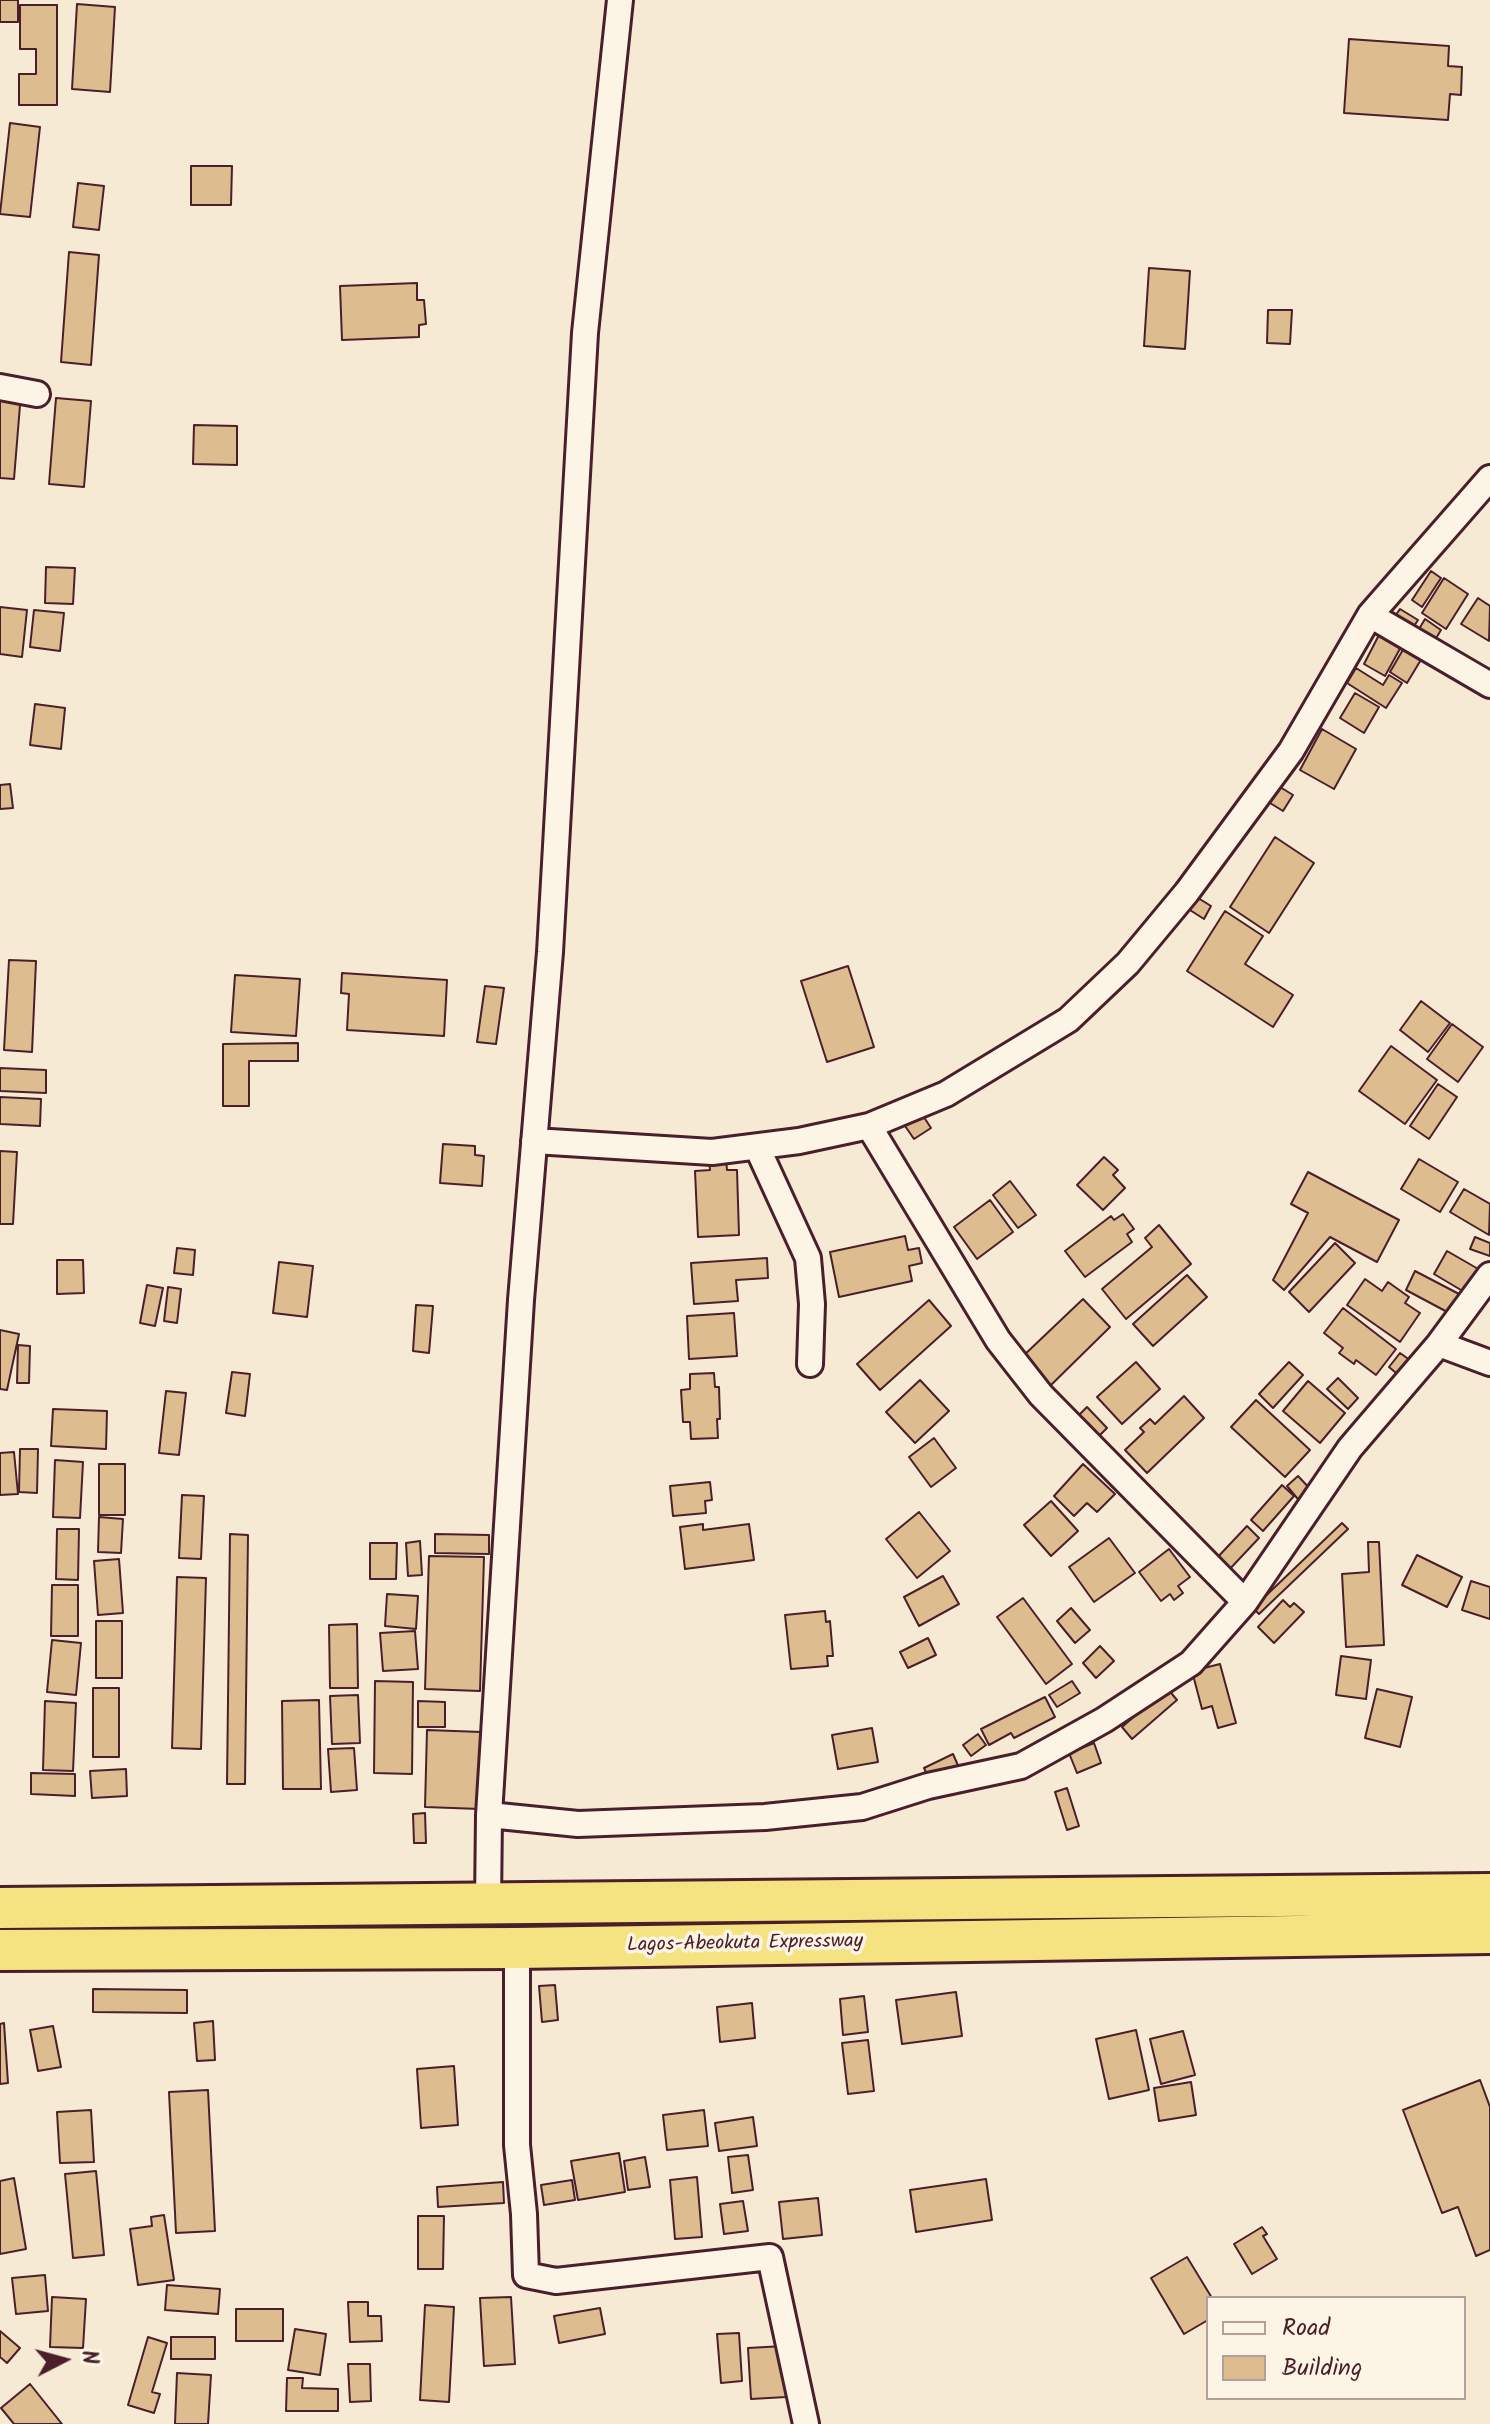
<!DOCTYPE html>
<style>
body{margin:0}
#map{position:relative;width:1490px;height:2424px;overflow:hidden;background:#f6ead4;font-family:Kalam,sans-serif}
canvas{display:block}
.legend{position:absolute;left:1206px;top:2296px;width:260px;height:104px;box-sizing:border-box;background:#fcf5e5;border:2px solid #b59f9b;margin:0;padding:10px 14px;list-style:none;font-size:24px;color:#4a1f2b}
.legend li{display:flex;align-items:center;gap:16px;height:40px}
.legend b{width:40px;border:2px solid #b59f9b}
.north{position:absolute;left:24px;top:2320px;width:80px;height:80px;-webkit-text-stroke:6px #fcf5e5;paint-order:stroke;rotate:84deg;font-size:22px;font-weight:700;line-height:32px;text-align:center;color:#4a1f2b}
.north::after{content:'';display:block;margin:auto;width:28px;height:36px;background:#4a1f2b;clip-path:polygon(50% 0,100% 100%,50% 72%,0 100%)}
</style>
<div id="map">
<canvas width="1490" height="2424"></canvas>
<ul class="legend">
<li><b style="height:10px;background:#fcf5e5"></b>Road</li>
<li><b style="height:22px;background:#ddbd90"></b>Building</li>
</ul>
<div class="north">N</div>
</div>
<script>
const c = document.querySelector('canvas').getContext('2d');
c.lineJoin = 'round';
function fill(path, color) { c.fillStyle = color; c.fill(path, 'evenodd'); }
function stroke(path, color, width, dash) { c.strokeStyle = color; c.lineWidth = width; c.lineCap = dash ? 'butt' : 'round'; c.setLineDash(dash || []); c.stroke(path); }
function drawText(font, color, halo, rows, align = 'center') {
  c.font = font + ' Kalam,sans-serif'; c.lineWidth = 7; c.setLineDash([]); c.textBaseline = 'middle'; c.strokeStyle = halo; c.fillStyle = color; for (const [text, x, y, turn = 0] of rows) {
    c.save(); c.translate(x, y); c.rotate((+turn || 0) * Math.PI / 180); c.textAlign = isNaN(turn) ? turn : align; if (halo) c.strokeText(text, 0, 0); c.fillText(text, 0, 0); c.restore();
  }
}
const building = new Path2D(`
 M0,0H18V22H0Z
 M77,4L115,7L110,92L72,89Z
 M20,5H57V105H19V74H36V49H20Z
 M1349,39L1449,46L1448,66L1462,67L1461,95L1450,94L1448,120L1344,113Z
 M10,123L40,127L30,217L0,214Z
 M191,166H232L231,205H191Z
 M78,183L104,186L99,230L73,227Z
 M69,252L99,255L91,365L61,362Z
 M1149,268L1190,271L1185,349L1144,346Z
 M417,283V300H424L426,324L419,325V337L342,340L340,286Z
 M1268,310H1292L1290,344L1267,343Z
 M0,392L21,393L14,479L0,478Z
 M56,398L91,401L84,487L49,484Z
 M194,425L237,426V465L193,464Z
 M46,567L75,568L73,604L45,603Z
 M1431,571L1441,578L1422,607L1412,600Z
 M1444,578L1468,594L1446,629L1422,613Z
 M1478,598L1490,606L1489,641L1461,624Z
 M0,607L27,610L22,657L0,654Z
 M1400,609L1418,620L1409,634L1391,622Z
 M34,610L64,613L60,651L30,647Z
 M1425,619L1441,630L1435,640L1419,629Z
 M1380,633L1402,645L1385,676L1364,664Z
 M1404,648L1422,658L1407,683L1390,672Z
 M1356,668L1383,685L1389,675L1402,683L1386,708L1347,683Z
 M1355,693L1379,707L1364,733L1340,718Z
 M35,704L65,708L61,749L30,745Z
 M1322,729L1356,749L1334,789L1300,770Z
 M10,784L13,808L0,809V785Z
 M1280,787L1293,795L1283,811L1270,803Z
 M1275,837L1314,863L1269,933L1230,907Z
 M1190,893L1211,906L1204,919L1182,905Z
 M1225,911L1263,936L1245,964L1293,995L1273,1027L1187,971Z
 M9,960L36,961L32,1052L4,1050Z
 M848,966L874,1047L827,1062L801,981Z
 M342,973L447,980L444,1036L347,1030L349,994L341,993Z
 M235,975L300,979L296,1036L231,1032Z
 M485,986L504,988L496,1044L477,1042Z
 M1421,1001L1450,1023L1428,1052L1400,1030Z
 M1452,1024L1483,1047L1458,1082L1427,1059Z
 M298,1043V1061H249V1106H223V1044Z
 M1391,1046L1437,1080L1405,1124L1359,1091Z
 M0,1068L46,1070V1093L0,1091Z
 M1438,1084L1457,1097L1429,1139L1410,1126Z
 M0,1097L41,1099L40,1126L0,1124Z
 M920,1111L931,1128L914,1139L903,1123Z
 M443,1144L475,1146V1155L484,1156L482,1186L440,1183Z
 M0,1151L17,1152L13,1224H0Z
 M1104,1157L1118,1170L1113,1175L1125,1188L1103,1210L1077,1185Z
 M726,1159L727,1170H737L739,1235L698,1237L695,1171L710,1170L709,1160Z
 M1419,1159L1458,1182L1440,1212L1401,1189Z
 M1308,1172L1399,1220L1377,1262L1330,1237L1284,1290L1273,1280L1308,1213L1291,1204Z
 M1010,1181L1036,1215L1018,1228L993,1195Z
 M1464,1189L1490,1204L1489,1235L1450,1212Z
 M990,1200L1013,1232L977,1259L954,1227Z
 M1123,1214L1134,1229L1127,1234L1132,1242L1085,1277L1065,1251L1111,1216L1114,1220Z
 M1159,1225L1191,1264L1126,1319L1102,1289L1152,1247L1145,1238Z
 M905,1236L908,1250L919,1248L922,1263L909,1266L912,1281L839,1297L830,1252Z
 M1475,1237L1490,1243V1256L1470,1249Z
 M1335,1243L1355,1263L1309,1312L1289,1292Z
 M177,1248L195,1250L193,1275L174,1273Z
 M1447,1251L1480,1270L1466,1293L1434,1274Z
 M767,1258L768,1278L736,1280L738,1301L694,1304L691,1263Z
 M57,1260H83L84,1293L57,1294Z
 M279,1262L313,1266L307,1317L273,1313Z
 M1415,1271L1461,1295L1451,1314L1406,1290Z
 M1187,1275L1207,1297L1153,1346L1133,1324Z
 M1365,1279L1382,1291L1388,1282L1409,1297L1405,1303L1420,1313L1400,1342L1347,1305Z
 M147,1285L163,1288L155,1326L140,1323Z
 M168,1287L181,1289L177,1323L164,1321Z
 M1083,1299L1110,1327L1049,1387L1021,1358Z
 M929,1300L951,1326L880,1390L857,1364Z
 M416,1305L433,1306L429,1353L413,1351Z
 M1343,1308L1396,1349L1376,1375L1356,1360L1354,1364L1339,1353L1343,1348L1324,1333Z
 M734,1313L737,1356L689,1359L687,1316Z
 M0,1330L19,1334L7,1390L0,1389Z
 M18,1345L30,1346L29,1383H17Z
 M1400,1353L1414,1363L1402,1378L1389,1367Z
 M1136,1362L1160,1389L1122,1424L1097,1397Z
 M1289,1362L1303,1375L1273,1408L1259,1394Z
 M232,1372L250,1374L245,1416L226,1413Z
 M714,1373L715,1387H719L720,1419H717L718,1438L691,1439L690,1422H683L681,1390L690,1389V1374Z
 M1338,1378L1358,1398L1348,1409L1327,1389Z
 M920,1380L949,1411L915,1443L886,1412Z
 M1308,1381L1345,1413L1320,1443L1283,1411Z
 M166,1391L186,1393L179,1455L159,1453Z
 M1184,1396L1204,1418L1147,1473L1125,1450L1144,1432L1140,1428L1150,1419L1155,1424Z
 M1256,1400L1310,1450L1285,1477L1231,1427Z
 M1087,1407L1107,1428L1094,1441L1074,1420Z
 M53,1409L107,1411L106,1449L51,1446Z
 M934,1438L956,1468L931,1487L909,1457Z
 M20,1449H38L37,1493L19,1492Z
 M14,1452L18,1494L0,1495V1453Z
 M55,1460L83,1462L80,1518L53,1517Z
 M99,1464H125V1515H99Z
 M1083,1464L1115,1494L1097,1512L1087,1503L1074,1516L1054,1496Z
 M1298,1476L1314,1493L1302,1504L1287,1486Z
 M710,1482L712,1500L705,1501L706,1513L673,1516L670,1486Z
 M1282,1485L1294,1496L1263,1531L1251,1520Z
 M182,1495L204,1496L201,1559L179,1558Z
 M1051,1501L1078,1531L1051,1556L1024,1525Z
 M919,1512L950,1551L917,1578L886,1539Z
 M99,1517L123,1519L121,1553L98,1552Z
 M1342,1523L1348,1529L1259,1614L1253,1608Z
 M703,1524V1530L749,1524L754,1560L685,1569L680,1527Z
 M1247,1526L1259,1538L1226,1573L1214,1561Z
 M57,1529H79L78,1580L56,1579Z
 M230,1534L248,1535L245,1784H227Z
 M435,1534L489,1535V1554L435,1553Z
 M1109,1538L1135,1573L1094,1602L1069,1567Z
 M420,1541L422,1575L408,1576L406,1543Z
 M1368,1542H1379L1384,1645L1346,1647L1342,1574L1369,1572Z
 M370,1543H397L396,1579H370Z
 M1169,1549L1190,1577L1178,1586L1183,1593L1174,1600L1170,1594L1161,1601L1139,1572Z
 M1417,1555L1462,1577L1447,1607L1402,1585Z
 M429,1556L484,1557L480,1691L425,1689Z
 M119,1559L123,1613L98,1615L94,1561Z
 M943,1576L959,1604L919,1626L904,1597Z
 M177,1577L206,1578L201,1749L172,1748Z
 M1471,1581L1490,1587V1619L1462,1610Z
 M52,1585H78V1636H51Z
 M387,1594L418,1596L416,1629L385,1626Z
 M1023,1598L1072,1664L1046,1684L997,1617Z
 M1283,1600L1290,1607L1294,1603L1304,1612L1274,1643L1258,1627Z
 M1071,1608L1090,1630L1075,1643L1057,1621Z
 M825,1611L826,1622L830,1621L833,1656H827L828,1666L791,1669L785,1615Z
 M96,1621H122V1678H96Z
 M357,1624L358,1688H330L329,1625Z
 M415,1631L418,1669L383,1671L380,1633Z
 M928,1638L936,1655L908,1668L900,1652Z
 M52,1640L81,1643L76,1695L47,1692Z
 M1100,1646L1114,1661L1096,1678L1083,1663Z
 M1341,1656L1371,1660L1366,1699L1336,1695Z
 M1220,1664L1236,1723L1218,1728L1212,1706L1202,1709L1192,1671Z
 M375,1681L413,1682L412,1774L374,1773Z
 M1072,1681L1080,1693L1057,1707L1049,1695Z
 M93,1688H119V1757H93Z
 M1167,1688L1177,1700L1132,1739L1122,1727Z
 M1377,1689L1412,1697L1400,1747L1365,1738Z
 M358,1695L360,1743L332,1744L330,1696Z
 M1045,1697L1055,1717L1014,1738L1011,1733L989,1745L981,1729Z
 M319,1700L321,1789H283L282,1701Z
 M45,1701L76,1703L73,1771L43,1770Z
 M418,1701L445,1702V1727H418Z
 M872,1728L878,1762L838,1769L832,1735Z
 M427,1730L482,1732L480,1809L425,1807Z
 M978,1734L986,1745L971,1756L963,1745Z
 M1094,1743L1101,1763L1077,1773L1069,1753Z
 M354,1748L357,1790L331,1792L328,1749Z
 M953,1754L960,1770L932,1784L924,1768Z
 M126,1769L127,1796L92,1798L90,1771Z
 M31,1773L75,1774V1796L31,1794Z
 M1067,1788L1079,1826L1067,1830L1055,1792Z
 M425,1813L426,1843H414L413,1814Z
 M555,1985L558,2020L542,2022L539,1986Z
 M93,1989L187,1990V2013L93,2012Z
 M956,1992L962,2036L902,2044L896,2000Z
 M864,1996L868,2032L843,2035L840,1999Z
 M752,2003L755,2038L720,2042L717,2007Z
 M213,2021L215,2060L197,2061L194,2023Z
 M4,2023L8,2083L0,2084V2024Z
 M53,2026L61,2067L38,2071L30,2030Z
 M1136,2030L1149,2090L1109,2099L1096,2039Z
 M1183,2031L1195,2075L1161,2084L1150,2039Z
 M868,2040L874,2091L848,2094L842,2043Z
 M454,2066L458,2125L421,2128L417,2069Z
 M1480,2080L1490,2107V2250L1476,2256L1458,2207L1442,2213L1403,2110Z
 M1191,2082L1196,2115L1159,2121L1154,2088Z
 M208,2090L215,2231L176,2233L169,2092Z
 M91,2110L94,2162L60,2163L57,2112Z
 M704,2110L708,2146L667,2150L663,2115Z
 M753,2117L757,2146L719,2151L715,2123Z
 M619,2153L625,2192L578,2200L571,2161Z
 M748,2155L753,2190L732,2193L728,2157Z
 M645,2157L650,2187L628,2190L624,2161Z
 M96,2171L104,2255L73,2258L65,2174Z
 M697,2177L702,2237L675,2239L670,2180Z
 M14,2178L26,2249L0,2254V2181Z
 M986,2179L992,2220L916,2232L910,2190Z
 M572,2180L575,2200L544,2205L541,2185Z
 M503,2182L504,2203L438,2207L437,2187Z
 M818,2198L822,2235L783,2239L779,2202Z
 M743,2201L748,2231L724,2234L720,2204Z
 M164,2215L174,2280L138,2285L130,2229L152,2226L151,2217Z
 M418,2216H444L443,2269H418Z
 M1262,2227L1267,2234L1263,2236L1277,2259L1252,2274L1234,2244Z
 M1187,2257L1212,2298H1208V2320L1184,2334L1151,2278Z
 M45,2275L48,2311L16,2314L12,2278Z
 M167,2285L220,2289L218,2314L165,2310Z
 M52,2297L86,2299L83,2348L50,2347Z
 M511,2297L515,2364L484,2366L480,2298Z
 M348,2302H368V2316H381L382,2341L350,2342Z
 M425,2305L454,2307L449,2402L420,2400Z
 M600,2308L605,2334L559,2343L554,2316Z
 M236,2309H283V2341H236Z
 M295,2329L326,2334L320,2375L288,2370Z
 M0,2331L20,2348L7,2363L0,2357Z
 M739,2333L742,2381L721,2383L717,2334Z
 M148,2337L167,2343L152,2392L160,2394L154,2413L128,2405Z
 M171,2337H215V2359H171Z
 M784,2346L786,2397L751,2399L748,2348Z
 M348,2364H370L371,2401L350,2402Z
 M177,2373L211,2375L208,2424H175Z
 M287,2378H303L302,2388L338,2389V2411H286Z
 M30,2384L62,2424H14L1,2408Z`);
const minor = new Path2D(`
 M0,387L37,394
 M1370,615L1490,685
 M869,1126L998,1340L1041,1395L1245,1602
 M534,1141L712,1152L799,1141L869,1126L946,1094L1068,1020L1128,963L1187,892L1291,751L1370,615L1490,478
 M757,1147L808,1258L812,1304L810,1364
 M1439,1344L1490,1363
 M489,1815L578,1824L765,1817L862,1807L928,1786L1021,1766L1104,1720L1191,1663L1245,1602L1350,1448L1439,1344L1490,1275
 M488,1905L489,1815L521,1300L550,952L585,333L620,0
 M517,1948V2145L524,2214L526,2275L556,2281L770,2257L806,2424`);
const trunk = new Path2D(`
 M0,1908L1490,1894
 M0,1950L517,1948L1490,1933`);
const streetNames = [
 ["Lagos-Abeokuta Expressway",745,1945,-1]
];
fill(building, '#ddbd90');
stroke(building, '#4a1f2b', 2);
stroke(minor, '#4a1f2b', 30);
stroke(trunk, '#4a1f2b', 46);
stroke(minor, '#fcf5e5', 24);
stroke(trunk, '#f5e382', 40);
drawText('20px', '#4a1f2b', '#fcf5e5', streetNames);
</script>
